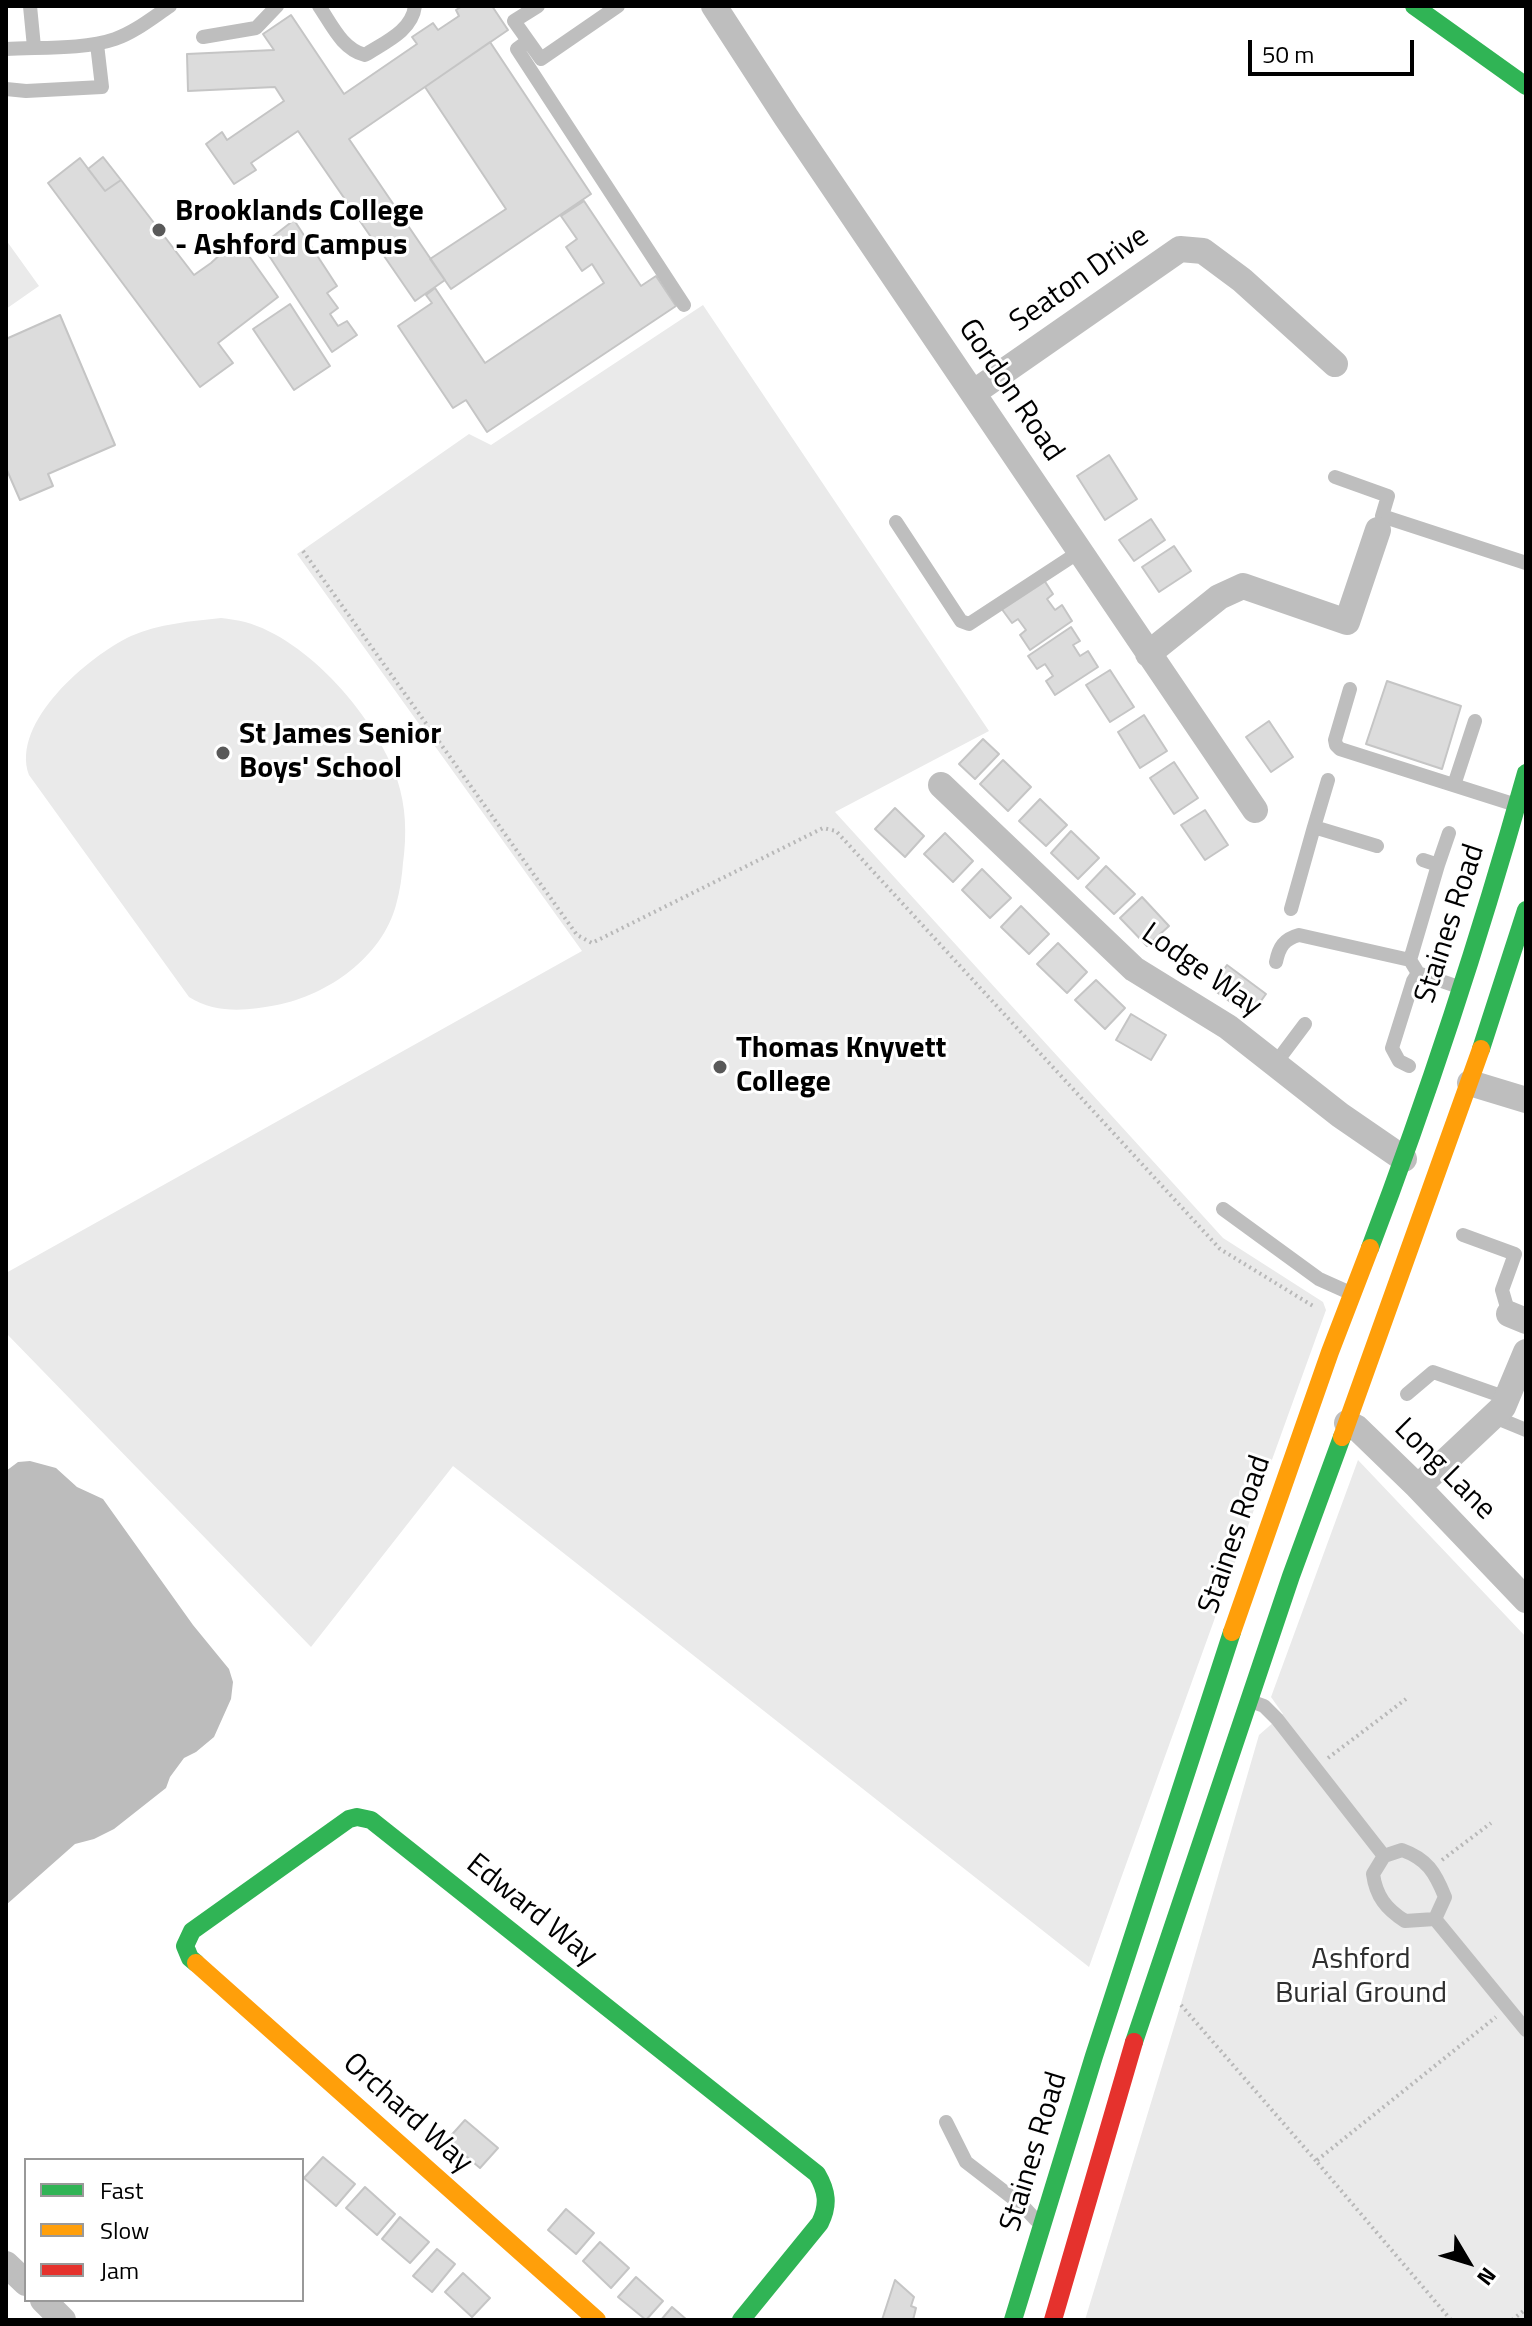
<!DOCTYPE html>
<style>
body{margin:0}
#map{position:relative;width:1532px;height:2326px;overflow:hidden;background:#fff;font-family:"Titillium Web",sans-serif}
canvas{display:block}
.frame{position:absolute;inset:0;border:8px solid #000;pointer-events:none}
.legend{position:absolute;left:24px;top:2158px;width:280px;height:144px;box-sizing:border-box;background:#fff;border:2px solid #999;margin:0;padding:10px 14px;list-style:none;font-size:24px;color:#000}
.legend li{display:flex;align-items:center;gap:16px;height:40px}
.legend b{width:40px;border:2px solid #999}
.north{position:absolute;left:1428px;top:2222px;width:80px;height:80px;-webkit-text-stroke:6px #fff;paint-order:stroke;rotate:128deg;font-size:22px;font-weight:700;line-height:32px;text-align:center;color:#000}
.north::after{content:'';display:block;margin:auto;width:28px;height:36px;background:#000;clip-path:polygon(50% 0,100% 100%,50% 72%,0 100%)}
.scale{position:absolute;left:1248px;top:40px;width:166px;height:36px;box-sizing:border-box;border:4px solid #000;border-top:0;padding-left:10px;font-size:24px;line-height:28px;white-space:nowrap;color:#000;-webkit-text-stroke:6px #fff;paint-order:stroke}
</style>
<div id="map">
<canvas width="1532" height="2326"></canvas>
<div class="frame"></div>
<ul class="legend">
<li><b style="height:10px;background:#30b455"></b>Fast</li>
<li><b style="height:10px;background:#ff9f0a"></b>Slow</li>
<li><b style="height:10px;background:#e5322d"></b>Jam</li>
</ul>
<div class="north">N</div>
<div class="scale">50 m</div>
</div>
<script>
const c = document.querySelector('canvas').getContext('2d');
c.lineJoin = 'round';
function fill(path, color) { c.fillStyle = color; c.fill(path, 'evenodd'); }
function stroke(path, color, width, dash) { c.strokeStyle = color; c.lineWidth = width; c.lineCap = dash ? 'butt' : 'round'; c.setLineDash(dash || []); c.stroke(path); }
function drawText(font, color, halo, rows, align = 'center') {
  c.font = font + ' "Titillium Web",sans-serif'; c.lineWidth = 6; c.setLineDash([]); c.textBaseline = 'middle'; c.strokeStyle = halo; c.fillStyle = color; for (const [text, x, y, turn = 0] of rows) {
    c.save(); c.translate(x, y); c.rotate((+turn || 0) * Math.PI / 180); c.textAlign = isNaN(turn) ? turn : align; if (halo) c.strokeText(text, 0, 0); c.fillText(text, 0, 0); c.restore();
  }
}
const green = new Path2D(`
 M6,240L39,286L6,309Z
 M703,305L989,731L835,812L1223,1238L1323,1302L1326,1310L1089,1967L453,1466L311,1647L6,1333V1273L582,951L297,554L469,434L491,445Z
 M221,618C229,619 238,620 245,622C308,639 376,718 397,779C406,806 407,834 403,863C402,876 400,891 396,905C382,957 328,995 277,1005C247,1011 216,1014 189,997L29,775C10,722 89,656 131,636C158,624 192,621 221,618Z
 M1358,1460L1526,1637V2320H1085L1177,2017L1259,1735L1283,1714L1271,1697Z`);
const water = new Path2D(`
 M30,1461L56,1468L77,1487L103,1499L193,1625L229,1669L233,1682L231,1699L214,1737L196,1752L184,1758L170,1777L166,1788L114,1829L94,1839L75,1844L6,1905V1471L18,1462Z`);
const building = new Path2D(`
 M462,6H492L508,30L349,139L445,280L415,301L298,131L251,163L256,170L234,184L206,144L222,132L227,140L284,101L275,87L188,91L187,54L274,50L263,34L291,15L344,94L417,44L412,37L433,23L438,30L459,16L456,10Z
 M490,42L591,194L451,289L430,259L506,209L425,87Z
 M103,157L121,180L105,191L88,169Z
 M80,158L105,191L121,180L194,275L211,263L237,239L278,297L218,343L233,363L200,387L48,183Z
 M584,201L641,286L656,276L676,306L487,432L466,400L453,408L398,326L432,303L426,295L435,288L485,363L604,283L592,264L582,271L566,247L577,239L561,216Z
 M294,220L337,286L327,293L338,308L330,314L338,326L347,321L357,335L332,352L262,245Z
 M290,304L330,366L294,390L253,329Z
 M60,315L115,445L48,474L53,486L20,500L6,468V339Z
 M1109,455L1137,499L1105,520L1077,476Z
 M1151,519L1165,540L1134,561L1119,540Z
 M1174,546L1191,571L1159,592L1142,567Z
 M1044,580L1053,594L1047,599L1055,610L1062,605L1072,621L1030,650L1020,635L1026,630L1018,619L1012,623L1001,608Z
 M1071,627L1080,641L1073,645L1080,656L1088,651L1098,667L1055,695L1046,681L1053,676L1045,664L1037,669L1028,656Z
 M1110,670L1134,707L1110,722L1086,685Z
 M1387,681L1461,706L1442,769L1366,744Z
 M1144,715L1167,751L1140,768L1118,732Z
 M1269,721L1293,757L1271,772L1246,737Z
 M983,739L999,754L975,779L959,764Z
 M1003,760L1031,787L1008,811L980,784Z
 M1174,762L1198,798L1174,814L1150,778Z
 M1040,799L1067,825L1046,846L1019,821Z
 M895,808L924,836L905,857L875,829Z
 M1205,810L1228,845L1205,860L1181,825Z
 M1071,831L1099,858L1078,879L1051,853Z
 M945,833L973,861L953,882L924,854Z
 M1106,866L1135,894L1114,914L1086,887Z
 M982,869L1011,898L990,918L962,890Z
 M1142,897L1169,926L1147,946L1120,918Z
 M1021,906L1049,934L1029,954L1001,927Z
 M1058,943L1087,972L1067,993L1037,964Z
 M1227,965L1266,994L1250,1016L1211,988Z
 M1096,980L1125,1008L1105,1029L1075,1000Z
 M1131,1014L1166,1035L1151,1060L1116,1040Z
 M465,2120L498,2148L480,2168L447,2140Z
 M323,2157L355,2184L336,2206L304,2178Z
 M365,2187L395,2214L377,2235L346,2208Z
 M566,2209L594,2233L576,2254L548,2230Z
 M400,2217L429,2242L410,2263L382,2239Z
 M600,2242L629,2268L611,2288L583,2261Z
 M437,2249L455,2264L432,2292L413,2276Z
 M463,2273L490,2298L472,2317L445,2292Z
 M636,2277L663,2301L646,2320L618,2297Z
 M895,2280L914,2297L911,2306L916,2308L913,2320H882Z
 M672,2307L687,2320H661Z`);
const path = new Path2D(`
 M303,551L577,935L592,943L823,828L836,831L1220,1249L1313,1306
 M1328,1758L1406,1699
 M1442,1860L1491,1823
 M1181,2005L1317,2162
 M1451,2320L1316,2161L1496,2017
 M1512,2320L1526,2309`);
const lane = new Path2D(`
 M30,6L34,47
 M319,6C332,25 342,49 365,55C385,42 412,31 415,6
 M538,6L514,21L541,59L618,6
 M203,37L256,28L277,6
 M528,41L517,49L684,305
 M6,49C39,47 83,50 115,39C135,32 152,18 170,6
 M6,89L26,91L102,87L97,44
 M1335,477L1388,496L1382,516L1526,563
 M896,522L961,621L969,624L1079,552
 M1350,689L1335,740L1336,745L1340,749L1513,804
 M1454,785L1475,721
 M1314,827L1328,780
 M1423,860L1438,865L1410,960L1418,973L1456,986
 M1438,865L1449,833
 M1291,909L1314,827L1377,846
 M1276,962C1279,947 1284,939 1299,935L1410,960
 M1275,1064L1305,1024
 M1409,1066L1399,1061L1392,1048L1413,981L1418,973
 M1223,1209L1319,1279L1348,1292
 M1463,1235L1515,1254L1502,1290L1509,1314
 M1407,1394L1433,1372L1507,1398
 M1492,1416L1526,1430
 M1253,1702L1264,1706L1277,1719L1384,1856L1373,1874C1376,1896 1386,1909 1405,1921L1435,1919L1526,2030
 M1384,1856L1402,1850C1427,1859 1435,1872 1445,1897L1435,1919
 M946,2122L966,2162L1023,2206L1036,2220`);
const street = new Path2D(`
 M714,6L786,117L1255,810
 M973,393L1180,249L1203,251L1242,280L1335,364
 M1148,654L1219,597L1243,586L1347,622L1378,530
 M941,785L1134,969L1228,1027L1340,1115L1404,1159
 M1470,1083L1526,1100
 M1509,1314L1526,1321
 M1347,1423L1357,1428L1418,1487L1526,1600
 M1418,1487L1503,1407L1526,1352
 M6,2264L26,2283
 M43,2300L63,2320`);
const fast = new Path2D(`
 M1414,6L1526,86
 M1481,1049L1526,910
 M1370,1248C1429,1093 1481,933 1526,773
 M196,1963L190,1958L185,1946L192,1931L349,1819L357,1817L371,1820L817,2174C827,2191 829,2205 820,2223L741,2320
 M1134,2042L1291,1576L1342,1437
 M1013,2320L1094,2056L1232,1632`);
const slow = new Path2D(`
 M1342,1437L1481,1049
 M1232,1632L1330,1352L1370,1248
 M196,1963L597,2320`);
const jam = new Path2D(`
 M1053,2320L1134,2042`);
const markers = [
 [159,230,8,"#595959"],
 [223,753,8,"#595959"],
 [720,1067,8,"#595959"]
];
const poiNames = [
 ["Brooklands College",175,213],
 ["- Ashford Campus",175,247],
 ["St James Senior",239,736],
 ["Boys' School",239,770],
 ["Thomas Knyvett",736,1050],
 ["College",736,1084]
];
const streetNames = [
 ["Seaton Drive",1080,280,-35],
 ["Gordon Road",1010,391,56],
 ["Staines Road",1451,924,-72],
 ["Lodge Way",1201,971,35],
 ["Long Lane",1444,1470,45],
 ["Staines Road",1236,1535,-71],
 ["Edward Way",531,1911,39],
 ["Orchard Way",407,2114,42],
 ["Staines Road",1035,2152,-73]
];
const parkNames = [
 ["Ashford",1361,1961],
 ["Burial Ground",1361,1995]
];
fill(green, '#eaeaea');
fill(water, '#bcbcbc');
fill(building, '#dcdcdc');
stroke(building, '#c5c5c5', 2);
stroke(path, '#b8b8b8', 4, [2, 4]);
stroke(lane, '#bebebe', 14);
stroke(street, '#bebebe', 26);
stroke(fast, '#30b455', 18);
stroke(slow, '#ff9f0a', 18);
stroke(jam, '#e5322d', 18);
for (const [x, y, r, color] of markers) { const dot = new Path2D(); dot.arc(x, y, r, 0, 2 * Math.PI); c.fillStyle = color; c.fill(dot); stroke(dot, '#fff', 3); }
drawText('bold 30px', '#000', '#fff', poiNames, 'left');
drawText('30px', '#000', '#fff', streetNames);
drawText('30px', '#2f2f2f', '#fff', parkNames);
</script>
